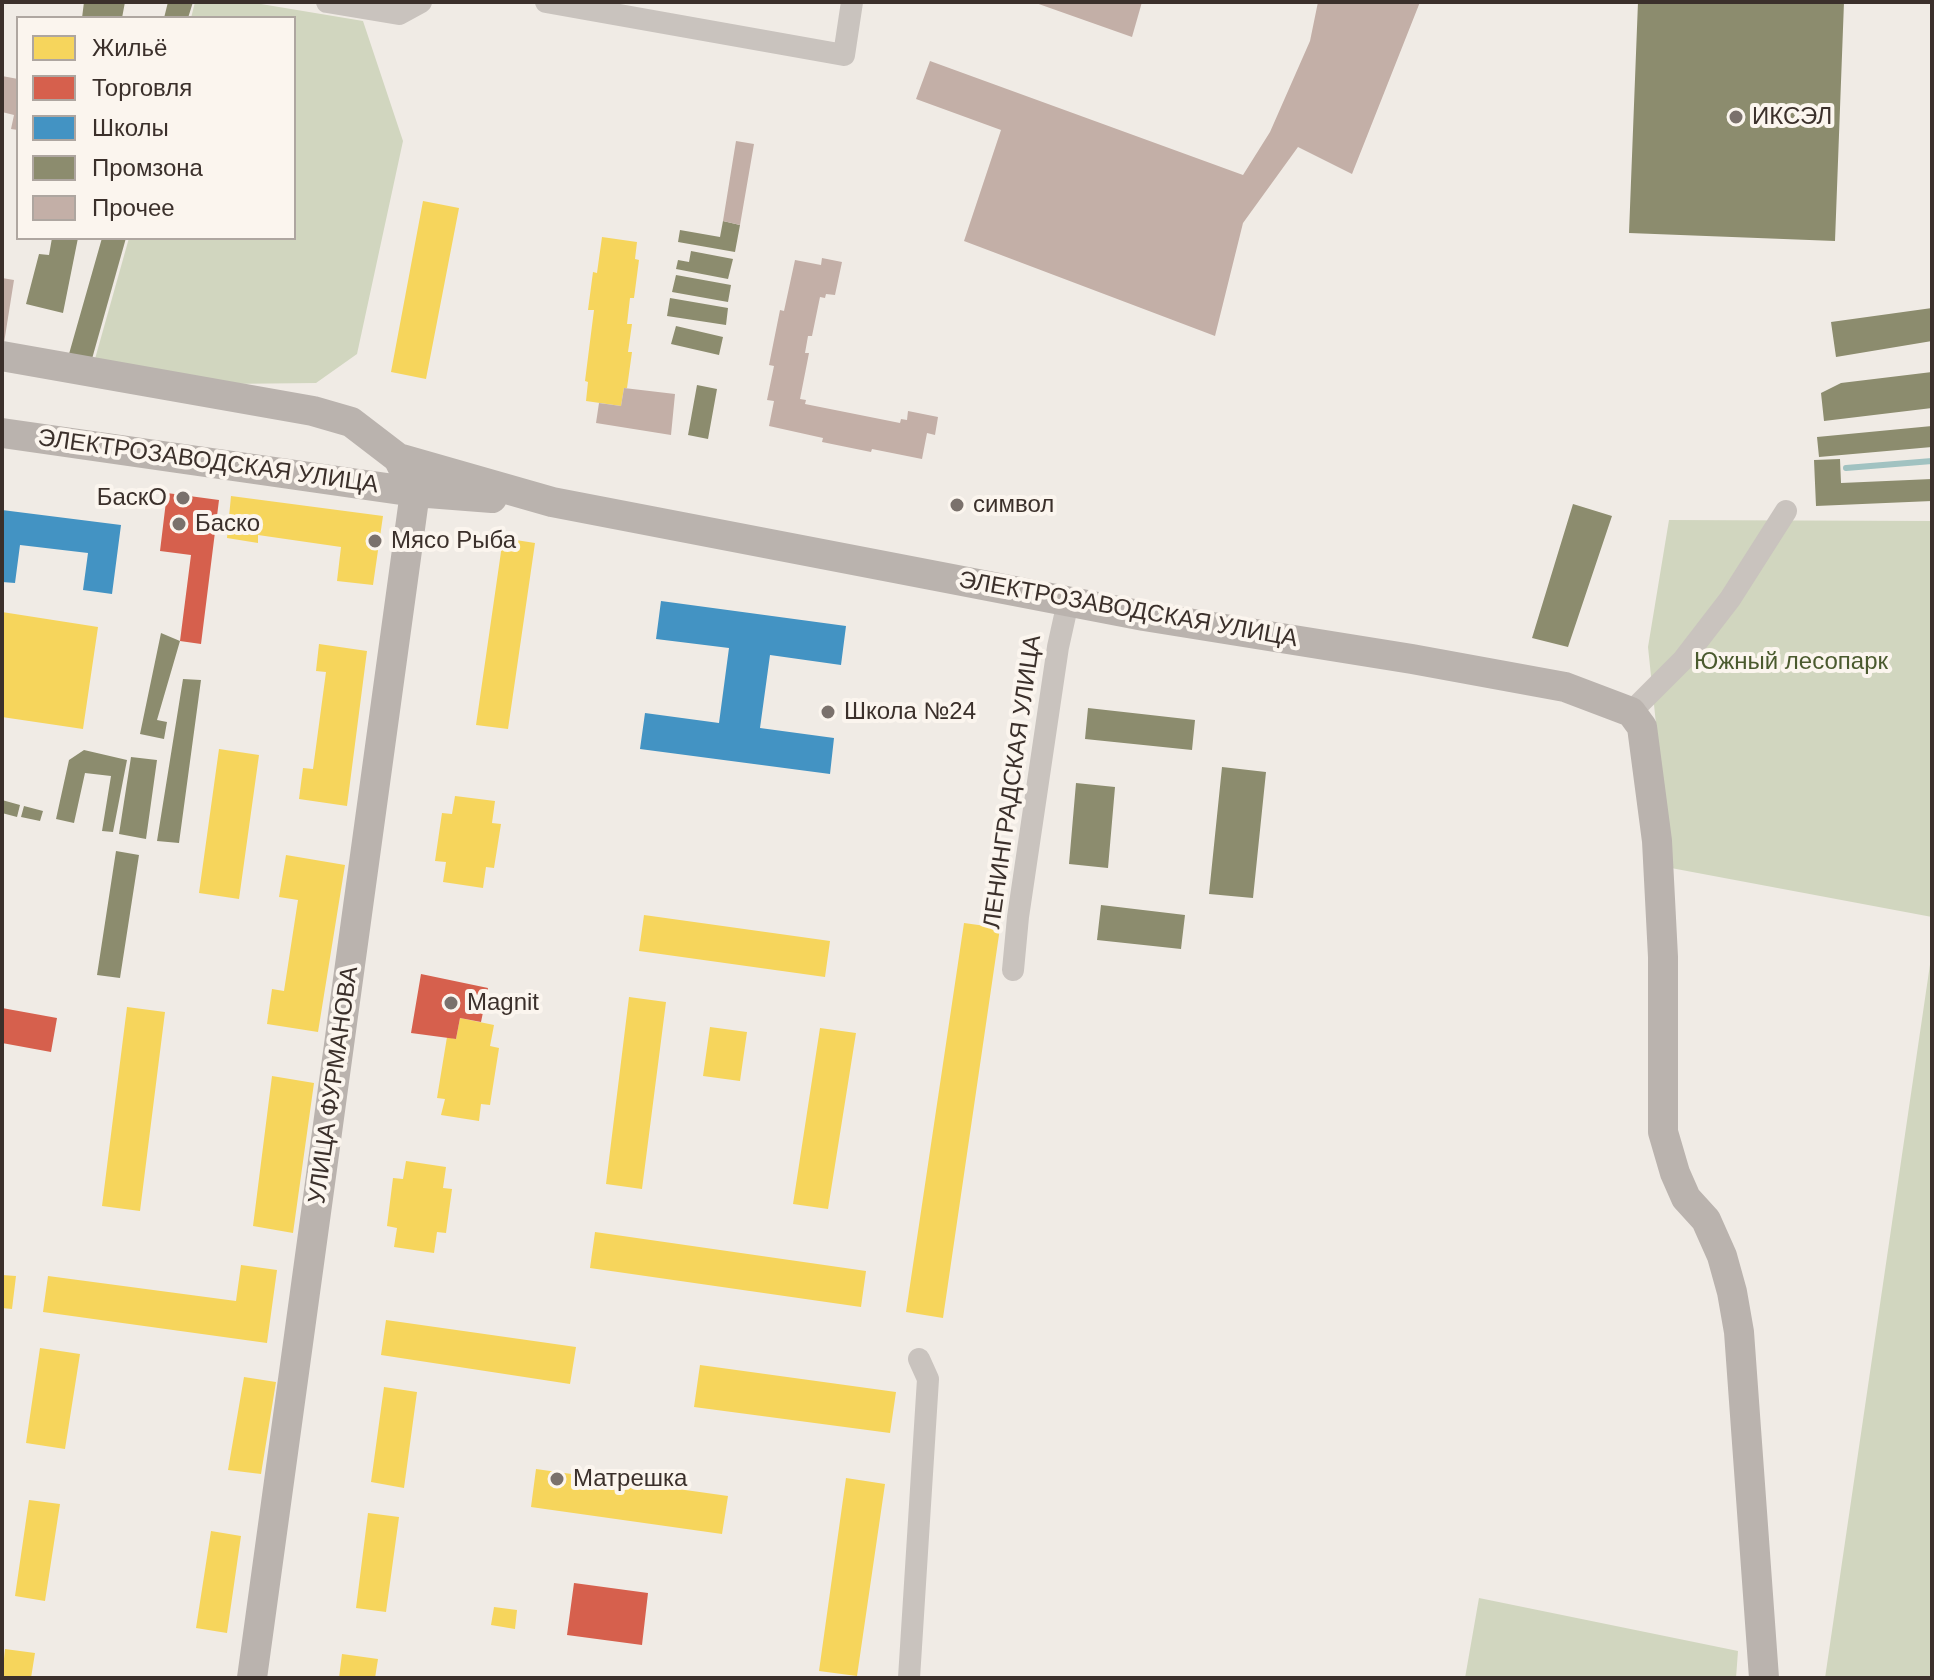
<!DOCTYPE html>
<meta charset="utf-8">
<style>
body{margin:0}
#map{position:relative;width:1934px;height:1680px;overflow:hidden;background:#f0ebe5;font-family:Helvetica,sans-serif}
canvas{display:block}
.frame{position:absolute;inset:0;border:4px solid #3b302b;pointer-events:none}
.legend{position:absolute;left:16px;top:16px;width:280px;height:224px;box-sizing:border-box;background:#fbf5ee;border:2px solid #aea6a0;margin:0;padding:10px 14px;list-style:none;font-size:24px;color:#3b302b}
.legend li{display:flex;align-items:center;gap:16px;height:40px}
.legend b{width:40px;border:2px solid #aea6a0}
</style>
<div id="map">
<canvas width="1934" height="1680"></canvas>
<div class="frame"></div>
<ul class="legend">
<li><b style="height:22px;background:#f6d55c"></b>Жильё</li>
<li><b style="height:22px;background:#d6604d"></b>Торговля</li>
<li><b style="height:22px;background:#4393c3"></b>Школы</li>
<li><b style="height:22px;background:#8c8c6e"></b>Промзона</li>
<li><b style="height:22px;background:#c3afa7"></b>Прочее</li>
</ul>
</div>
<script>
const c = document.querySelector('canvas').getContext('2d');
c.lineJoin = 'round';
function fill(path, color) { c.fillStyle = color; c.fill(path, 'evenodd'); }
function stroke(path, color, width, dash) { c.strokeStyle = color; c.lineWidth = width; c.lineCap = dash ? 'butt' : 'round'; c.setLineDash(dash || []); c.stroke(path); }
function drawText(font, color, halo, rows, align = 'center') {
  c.font = font + ' Helvetica,sans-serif'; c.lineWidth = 8; c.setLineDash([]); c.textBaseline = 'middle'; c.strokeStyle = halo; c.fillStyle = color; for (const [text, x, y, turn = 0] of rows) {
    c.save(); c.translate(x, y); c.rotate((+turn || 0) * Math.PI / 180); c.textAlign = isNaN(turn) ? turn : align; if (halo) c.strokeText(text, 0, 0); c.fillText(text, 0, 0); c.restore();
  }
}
const green = new Path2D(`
 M195,2H249L363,21L403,141L357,354L316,383L224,384L93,366L129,238H294V18H191Z
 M1669,520L1932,521V917L1671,868L1648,647Z
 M1932,951V1678H1825Z
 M1479,1598L1738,1651L1736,1678H1465Z`);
const homes = new Path2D(`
 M423,201L459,208L426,379L391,372Z
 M602,237L637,242L635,259L639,260L634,298H630L627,324H632L628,352H632L627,388H624L621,406L586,401L588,382L585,381L594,310H588L593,272L597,273Z
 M231,496L383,516L373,585L337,581L341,547L258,535V543L227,538Z
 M503,538L535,543L508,729L476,725Z
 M2,612L98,627L83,729L2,717Z
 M319,644L367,651L347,806L299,799L303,768L313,769L326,672L316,671Z
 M219,749L259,755L239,899L199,893Z
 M455,796L495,801L492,823L501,824L494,868L486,867L483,888L443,882L446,862L435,861L442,813L452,814Z
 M286,855L345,865L318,1032L267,1024L272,989L284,991L298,900L279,897Z
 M644,915L830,941L825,977L639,951Z
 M964,923L1000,928L943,1318L906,1312Z
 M629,997L666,1002L642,1189L606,1184Z
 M127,1007L165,1012L140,1211L102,1206Z
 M460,1018L494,1025L490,1046L499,1048L490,1105L481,1104L479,1121L441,1115L445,1099L437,1098L447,1037L456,1039Z
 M710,1027L747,1032L740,1081L703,1076Z
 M820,1028L856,1033L828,1209L793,1204Z
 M272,1076L314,1083L293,1233L253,1226Z
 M406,1161L446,1167L443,1188L452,1189L446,1233L437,1232L434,1253L394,1247L397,1228L387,1226L393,1178L403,1179Z
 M595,1232L866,1271L861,1307L590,1268Z
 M241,1265L277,1270L267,1343L43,1312L48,1276L236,1301Z
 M2,1275L16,1276L12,1309L2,1308Z
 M386,1320L576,1347L570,1384L381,1355Z
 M40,1348L80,1354L65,1449L26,1443Z
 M700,1365L896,1392L890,1433L694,1407Z
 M244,1377L276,1382L261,1474L228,1470Z
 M384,1387L417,1392L404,1488L371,1482Z
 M536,1469L728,1496L722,1534L531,1507Z
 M846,1478L885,1484L857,1676L819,1671Z
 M29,1500L60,1504L45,1601L15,1596Z
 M368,1513L399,1517L386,1612L356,1608Z
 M211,1531L241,1536L227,1633L196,1628Z
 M494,1607L517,1610L515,1629L491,1625Z
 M5,1649L35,1653L31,1678H2Z
 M342,1654L378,1659L375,1678H339Z`);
const shops = new Path2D(`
 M167,493L219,500L201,644L180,641L191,555L160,551Z
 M421,974L488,988L481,1022L460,1018L456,1039L411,1033Z
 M2,1008L57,1018L51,1052L2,1043Z
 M574,1583L648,1593L642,1645L567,1635Z`);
const schools = new Path2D(`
 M2,510L121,525L112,594L83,590L88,553L20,545L15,583L2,582Z
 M661,601L846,626L841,665L770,655L760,728L834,738L830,774L640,749L645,713L719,723L729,648L656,639Z`);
const industry = new Path2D(`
 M84,2H125L122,18H82Z
 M168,2H193L188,18H164Z
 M1638,2H1844L1835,241L1629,233Z
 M723,221L740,225L735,252L678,242L680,230L720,237Z
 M52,238H78L63,313L26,304L39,254L49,255Z
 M102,238H126L90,366L67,361Z
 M691,251L733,259L728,279L676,269L678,260L689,262Z
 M676,275L731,285L728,302L672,292Z
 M670,298L728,308L726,325L667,316Z
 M1932,308V341L1836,357L1831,322Z
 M676,326L723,337L719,355L671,344Z
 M1932,372V408L1824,421L1821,393L1841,383Z
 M697,385L717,389L708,439L688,435Z
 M1932,426V447L1819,457L1817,437Z
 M1840,459L1841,483L1932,479V501L1816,506L1814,460Z
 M1573,504L1612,516L1568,647L1532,638Z
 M161,633L180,641L157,720L167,722L164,739L140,734Z
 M183,679L201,680L179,843L157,841Z
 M1088,708L1195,720L1192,750L1085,739Z
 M84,750L127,760L113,832L102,831L111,776L85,773L74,823L56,819L69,760Z
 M131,757L157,760L146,839L119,834Z
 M1222,767L1266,772L1253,898L1209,894Z
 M1076,783L1115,787L1108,868L1069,864Z
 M2,800L20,805L17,817L2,813Z
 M24,806L43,811L40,821L21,817Z
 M116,851L139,855L120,978L97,975Z
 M1101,905L1185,915L1181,949L1097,940Z`);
const stream = new Path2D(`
 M1846,468L1932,461`);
const building = new Path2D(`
 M1033,2H1142L1132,37Z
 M1318,2H1420L1352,174L1298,147L1243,223L1215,336L964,241L1001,130L916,99L930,61L1243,175L1270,132L1310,41Z
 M2,76L18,79V130L11,129L14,115L2,112Z
 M736,141L754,144L740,225L723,221Z
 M822,258L842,262L835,295L826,294L825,298L820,297L812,336H808L805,353H809L800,399L806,400L805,404L900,423L901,419L907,420L908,411L938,417L935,435L927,433L922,459L872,449L871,452L822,442L823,438L769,426L774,401L767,400L774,366L769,365L780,310L784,311L795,260L821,265Z
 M2,278L14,280L4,343H2Z
 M624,388L675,394L671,435L596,423L599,403L621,406Z`);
const street = new Path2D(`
 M327,2L399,14L421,2
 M546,2L844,55L852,2
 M1631,712L1683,660L1730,599L1786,511
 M1013,970L1018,917L1058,647L1068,602
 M909,1678L928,1379L919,1359`);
const secondary = new Path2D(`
 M2,356L313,411L351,422L398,458L407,476
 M2,433L415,492L492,498
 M398,458L552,502L1144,616L1412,659L1565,687L1631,712L1642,727L1657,841L1663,957V1132L1675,1173L1686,1198L1706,1220L1722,1256L1732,1292L1739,1332L1764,1678
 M252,1678L415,492`);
const markers = [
 [1736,117,8,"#7a716c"],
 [183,498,8,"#7a716c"],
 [957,505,8,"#7a716c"],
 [179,524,8,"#7a716c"],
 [375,541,8,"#7a716c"],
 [828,712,8,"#7a716c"],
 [451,1003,8,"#7a716c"],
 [557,1479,8,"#7a716c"]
];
const poiNames = [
 ["ИКСЭЛ",1752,117],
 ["БаскО",167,498,"right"],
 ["символ",973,505],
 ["Баско",195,524],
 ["Мясо Рыба",391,541],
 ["Школа №24",844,712],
 ["Magnit",467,1003],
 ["Матрешка",573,1479]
];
const streetNames = [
 ["ЭЛЕКТРОЗАВОДСКАЯ УЛИЦА",208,462,8],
 ["ЭЛЕКТРОЗАВОДСКАЯ УЛИЦА",1128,610,10],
 ["ЛЕНИНГРАДСКАЯ УЛИЦА",1013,782,-82],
 ["УЛИЦА ФУРМАНОВА",334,1085,-82]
];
const parkNames = [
 ["Южный лесопарк",1791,662]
];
fill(green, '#d1d6bf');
fill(homes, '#f6d55c');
fill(shops, '#d6604d');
fill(schools, '#4393c3');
fill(industry, '#8c8c6e');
stroke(stream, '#a1c2c1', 6);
fill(building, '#c3afa7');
stroke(street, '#c9c3be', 22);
stroke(secondary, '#bab3ae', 30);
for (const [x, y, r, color] of markers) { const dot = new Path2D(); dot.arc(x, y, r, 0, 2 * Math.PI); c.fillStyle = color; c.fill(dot); stroke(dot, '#fbf5ee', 3); }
drawText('24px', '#3b302b', '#fbf5ee', poiNames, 'left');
drawText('24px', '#3b302b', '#fbf5ee', streetNames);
drawText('24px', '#4a5a2e', '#fbf5ee', parkNames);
</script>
